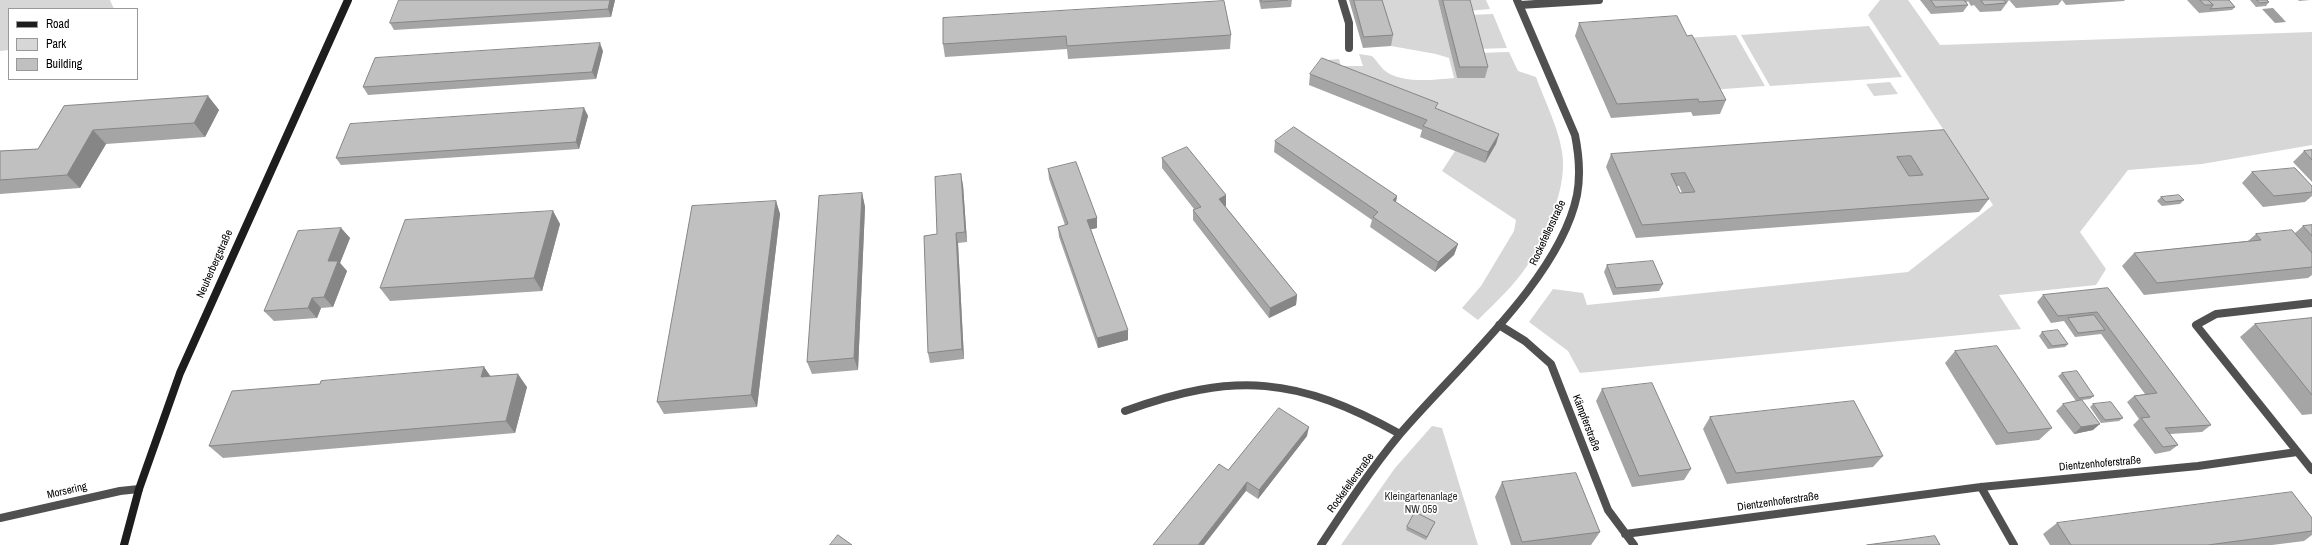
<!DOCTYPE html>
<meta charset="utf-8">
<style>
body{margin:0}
#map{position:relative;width:2312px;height:545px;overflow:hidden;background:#fff;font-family:"Archivo Narrow",sans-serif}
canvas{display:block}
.legend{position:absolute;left:8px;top:8px;width:130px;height:72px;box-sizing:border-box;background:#fff;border:1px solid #999;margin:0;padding:5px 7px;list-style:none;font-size:12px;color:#000}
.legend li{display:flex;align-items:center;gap:8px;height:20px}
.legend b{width:20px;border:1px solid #999}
</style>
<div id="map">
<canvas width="2312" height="545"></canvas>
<ul class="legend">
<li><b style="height:5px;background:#1d1d1d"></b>Road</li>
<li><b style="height:11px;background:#d7d7d7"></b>Park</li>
<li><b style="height:11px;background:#c0c0c0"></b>Building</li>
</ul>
</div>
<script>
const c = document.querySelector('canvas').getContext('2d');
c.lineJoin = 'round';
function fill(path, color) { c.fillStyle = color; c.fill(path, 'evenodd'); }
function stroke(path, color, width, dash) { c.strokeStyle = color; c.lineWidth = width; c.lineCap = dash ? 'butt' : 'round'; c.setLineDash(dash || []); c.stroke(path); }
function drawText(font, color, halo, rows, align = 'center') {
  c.font = font + ' "Archivo Narrow",sans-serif'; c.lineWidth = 3.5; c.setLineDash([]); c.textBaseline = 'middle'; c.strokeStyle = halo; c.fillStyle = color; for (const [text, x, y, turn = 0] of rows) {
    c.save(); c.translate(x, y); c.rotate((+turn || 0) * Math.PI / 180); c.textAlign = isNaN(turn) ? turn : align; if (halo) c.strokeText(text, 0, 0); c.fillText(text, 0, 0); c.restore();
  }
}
const green = new Path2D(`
 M0,0H110L114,9H9V50L0,51Z
 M1377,0H1438L1457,78L1478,53L1509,52L1518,71L1536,77C1545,102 1558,126 1562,152C1568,184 1548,230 1532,258C1518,282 1497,301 1478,320L1462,308L1481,286L1514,231L1516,220L1442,171L1455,151L1485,163L1327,60L1339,59L1341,66H1363L1359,54L1372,56C1376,60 1380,66 1384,70C1401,84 1433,80 1454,78L1449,58L1436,54L1391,46Z
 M1464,0H1486L1490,9L1467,11Z
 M1880,0H1908L1940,45L2312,32V145L2202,164L2128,170L2080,232L2106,269L2096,285L1999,295L2021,329L1580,373L1568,351L1529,322L1553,289L1583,293L1587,305L1908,272L1993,205L1868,15Z
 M1493,14L1507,48L1477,49L1468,15Z
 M1869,26L1902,77L1770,86L1741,35Z
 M1736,35L1765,86L1710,90L1684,38Z
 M1890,82L1898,94L1874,96L1866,84Z
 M1432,426L1442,428L1478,545H1341L1395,468Z`);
const water = new Path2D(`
 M2273,8L2286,22L2275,23L2262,9Z`);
const minor = new Path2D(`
 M1342,0L1349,23V48
 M1520,5L1599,0
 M2312,303L2216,314L2196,325L2312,470
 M1499,325L1525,341L1551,364L1608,510L1634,545
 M1125,411C1235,371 1298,377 1400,434
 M1981,487L2014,545
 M0,518L120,491L139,489
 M1625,534L1981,487L2198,466L2297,452
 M1321,545C1346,507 1371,469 1400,434C1455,369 1560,279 1577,195C1581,174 1579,155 1575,135L1517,0`);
const secondary = new Path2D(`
 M124,545L139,489L180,373L348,0`);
const wall = new Path2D(`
 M615,0L611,17L394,30L390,23Z
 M1259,0H1292L1291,7L1261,9Z
 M1349,0H1382L1393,35L1391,46L1363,48Z
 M1438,0H1470L1488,67L1485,78H1457Z
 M1920,0H2009L2001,11L1980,12L1974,5L1971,6L1968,1L1966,3L1968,5L1963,12L1931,14Z
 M2009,0H2062L2058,5L2016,8Z
 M2062,0H2125L2124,1L2066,5Z
 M2187,0H2229L2235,7L2232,10L2199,13Z
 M2250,0H2267L2269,2L2266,6L2256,7Z
 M2298,0H2310L2299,1Z
 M943,18L1231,35L1230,49L1068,59L1067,49L945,57L943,44Z
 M1579,23L1687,36L1726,100L1720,114L1693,116L1691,112L1611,118L1575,36Z
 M603,51L596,79L368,95L363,87Z
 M1310,74L1437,109L1499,134L1496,144L1485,163L1420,137L1422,130L1309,85Z
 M208,96L219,110L205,137L106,144L80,188L0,194V151L38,149L64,106Z
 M584,108L588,116L579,149L341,165L336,158Z
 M1944,130L1989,199L1979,212L1636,238L1606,167L1611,154ZM1677,186H1679L1682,193H1680Z
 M1275,141L1397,196L1396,202L1458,244L1454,255L1435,272L1370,227L1372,220L1274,152Z
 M2312,150V182L2293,162L2304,151Z
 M1162,158L1226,206H1225L1297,295L1296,305L1269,318L1193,220V210L1194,209L1162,168Z
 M1048,169L1097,218V228L1091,229L1128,340L1098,348L1059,237L1058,227L1065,225L1049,179Z
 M2252,172L2312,186V196L2305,202L2263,207L2242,183Z
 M963,185L967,242L958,243L964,359L930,363L928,353L937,234Z
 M862,193L865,207L858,370L812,374L807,362Z
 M2161,197L2184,200L2180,204L2162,206L2157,201Z
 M776,201L780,214L757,407L664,414L657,402Z
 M553,211L560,224L542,291L390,301L380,288Z
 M2312,225V275L2308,278L2144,295L2122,266L2134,253L2248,241L2256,234L2295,233L2303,226Z
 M341,228L350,238L340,263L347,271L333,307L321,308L317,318L274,321L264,311Z
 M1607,265L1663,284L1659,291L1613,295L1604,272Z
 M2108,288L2211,425L2202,432L2170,434L2178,445L2170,451L2155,454L2133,425L2139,419L2127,402L2134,396L2145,394L2101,334L2075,337L2064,321L2051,323L2037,302L2043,295Z
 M2312,318V414L2302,415L2240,337L2255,324Z
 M2042,332L2068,344L2065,347L2048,349L2039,336Z
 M1955,351L2052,428L2039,440L1996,445L1945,363Z
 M484,367L491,377L527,387L515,433L223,458L209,446L320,384Z
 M2062,373L2094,396L2090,399L2082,400L2093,430L2074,434L2056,411L2063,404L2081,400L2076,401L2058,376Z
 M1602,389L1691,469L1684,480L1632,487L1596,401Z
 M2093,404L2123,418L2119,421L2101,423L2090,407Z
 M1710,417L1883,456L1873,467L1727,484L1703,429Z
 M1307,436L1258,499L1246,491L1228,470Z
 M1502,482L1600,532L1591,545H1511L1495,497Z
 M2312,518V535L2304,541L2272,545H2050L2043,534L2057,523Z
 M1435,522L1426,540L1406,530L1407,527Z`);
const shadedWall = new Path2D(`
 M610,0H615L611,17L608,9Z
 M600,43L603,51L596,79L592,72Z
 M208,96L219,110L205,137L194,123Z
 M584,108L588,116L579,149L576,142Z
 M93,130L106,144L80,188L67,175Z
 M1499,134L1496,144L1485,163L1488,152Z
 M961,174L963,185L967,242L965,232Z
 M862,193L865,207L858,370L854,358Z
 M1226,195V206L1219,209V199Z
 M1397,196L1395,206L1393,200Z
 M776,201L780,214L757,407L751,395Z
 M553,211L560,224L542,291L534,278Z
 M1097,218V228L1088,230L1087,220Z
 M341,228L350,238L340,263L347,271L333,307L324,297L328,261Z
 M956,233L958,243L964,359L962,349Z
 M1458,244L1454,255L1435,272L1438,262Z
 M1297,295L1296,305L1269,318L1270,308Z
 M312,298L321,308L317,318L308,308Z
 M1128,330V340L1098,348L1097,338Z
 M484,367L493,380L481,377Z
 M518,374L527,387L515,433L506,421Z
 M2100,424L2093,430L2074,434L2081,427Z
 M1309,427L1307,436L1258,499L1259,490Z
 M1247,482L1246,491L1204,545H1198Z`);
const building = new Path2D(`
 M399,0H610L608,9L390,23Z
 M1261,0H1288L1262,2Z
 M1354,0H1382L1393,35L1364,37Z
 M1443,0H1470L1488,67H1460Z
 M1931,0H1964L1968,5L1936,7Z
 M1981,0H2004L2006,3L1985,5Z
 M2200,0H2208L2213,5H2205Z
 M2208,0H2229L2235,7L2210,9L2213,5Z
 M2257,0H2267L2269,2L2260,3Z
 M1224,1L1231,35L1067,46L1066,36L943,44V18Z
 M1677,16L1687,36L1692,35L1726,100L1699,102L1698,99L1617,104L1579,23Z
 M600,43L592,72L363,87L375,58Z
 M1322,58L1438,103L1435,108L1499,134L1488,152L1423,126L1427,120L1310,74Z
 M208,96L194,123L93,130L67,175L0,180V151L38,149L64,106Z
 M584,108L576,142L336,158L350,124Z
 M1294,127L1397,196L1393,200L1458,244L1438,262L1373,217L1378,212L1275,141Z
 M1944,130L1989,199L1642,225L1611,154ZM1911,156L1923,175L1909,176L1897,157ZM1685,173L1695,192L1680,193L1671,174Z
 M1187,147L1226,195L1219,199L1297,295L1270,308L1193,210L1201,207L1162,158Z
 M2312,150V160L2304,151Z
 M1076,162L1097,218L1087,220L1128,330L1097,338L1058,227L1068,224L1048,169Z
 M2295,168L2312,186V192L2274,196L2252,172Z
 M961,174L965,232L956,233L962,349L928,353L924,236L937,234L935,177Z
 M862,193L854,358L807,362L819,196Z
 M2179,195L2184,200L2166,202L2161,197Z
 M776,201L751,395L657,402L692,206Z
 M553,211L534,278L380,288L405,220Z
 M2312,225V236L2303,226Z
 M341,228L328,261H338L324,297L312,298L308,308L264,311L298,231Z
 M2292,230L2312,253V267L2157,283L2134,253L2261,240L2256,234Z
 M1653,261L1663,284L1616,288L1607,265Z
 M2108,288L2211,425L2165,428L2178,445L2163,447L2141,418L2150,417L2134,396L2157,393L2097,312L2058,316L2043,295Z
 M2094,315L2105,330L2078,333L2068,318Z
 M2312,318V395L2255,324Z
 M2058,330L2068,344L2052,346L2042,332Z
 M1997,346L2052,428L2008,433L1955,351Z
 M484,367L481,377L518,374L506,421L209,446L232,391L320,384L321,381Z
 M2077,371L2094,396L2079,398L2062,373Z
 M1652,383L1691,469L1639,476L1602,389Z
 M2082,400L2100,424L2081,427L2063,404Z
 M1854,401L1883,456L1736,473L1710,417Z
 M2111,402L2123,418L2105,420L2093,404Z
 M1279,408L1309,427L1259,490L1247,482L1198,545H1153L1219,464L1228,470Z
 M1576,473L1600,532L1522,542L1502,482Z
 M2292,492L2312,518V531L2208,545H2071L2057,523Z
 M1415,512L1435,522L1427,537L1407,527Z
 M838,535L852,545H830Z
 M1935,536L1940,545H1867Z`);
const streetNames = [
 ["Rockefellerstraße",1548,233,-65],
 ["Neuherbergstraße",215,264,-66],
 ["Kämpferstraße",1586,423,69],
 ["Dientzenhoferstraße",2100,464,-5],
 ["Rockefellerstraße",1351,483,-54],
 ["Morsering",67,491,-13],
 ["Dientzenhoferstraße",1778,502,-8]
];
const parkNames = [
 ["Kleingartenanlage",1421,497],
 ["NW 059",1421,510]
];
fill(green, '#d7d7d7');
fill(water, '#9e9e9e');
stroke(minor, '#505050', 8);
stroke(secondary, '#1d1d1d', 8);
fill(wall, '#a5a5a5');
fill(shadedWall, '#868686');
fill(building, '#c0c0c0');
stroke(building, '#868686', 1);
drawText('11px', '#000', '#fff', streetNames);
drawText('11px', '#2e2e2e', '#fff', parkNames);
</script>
